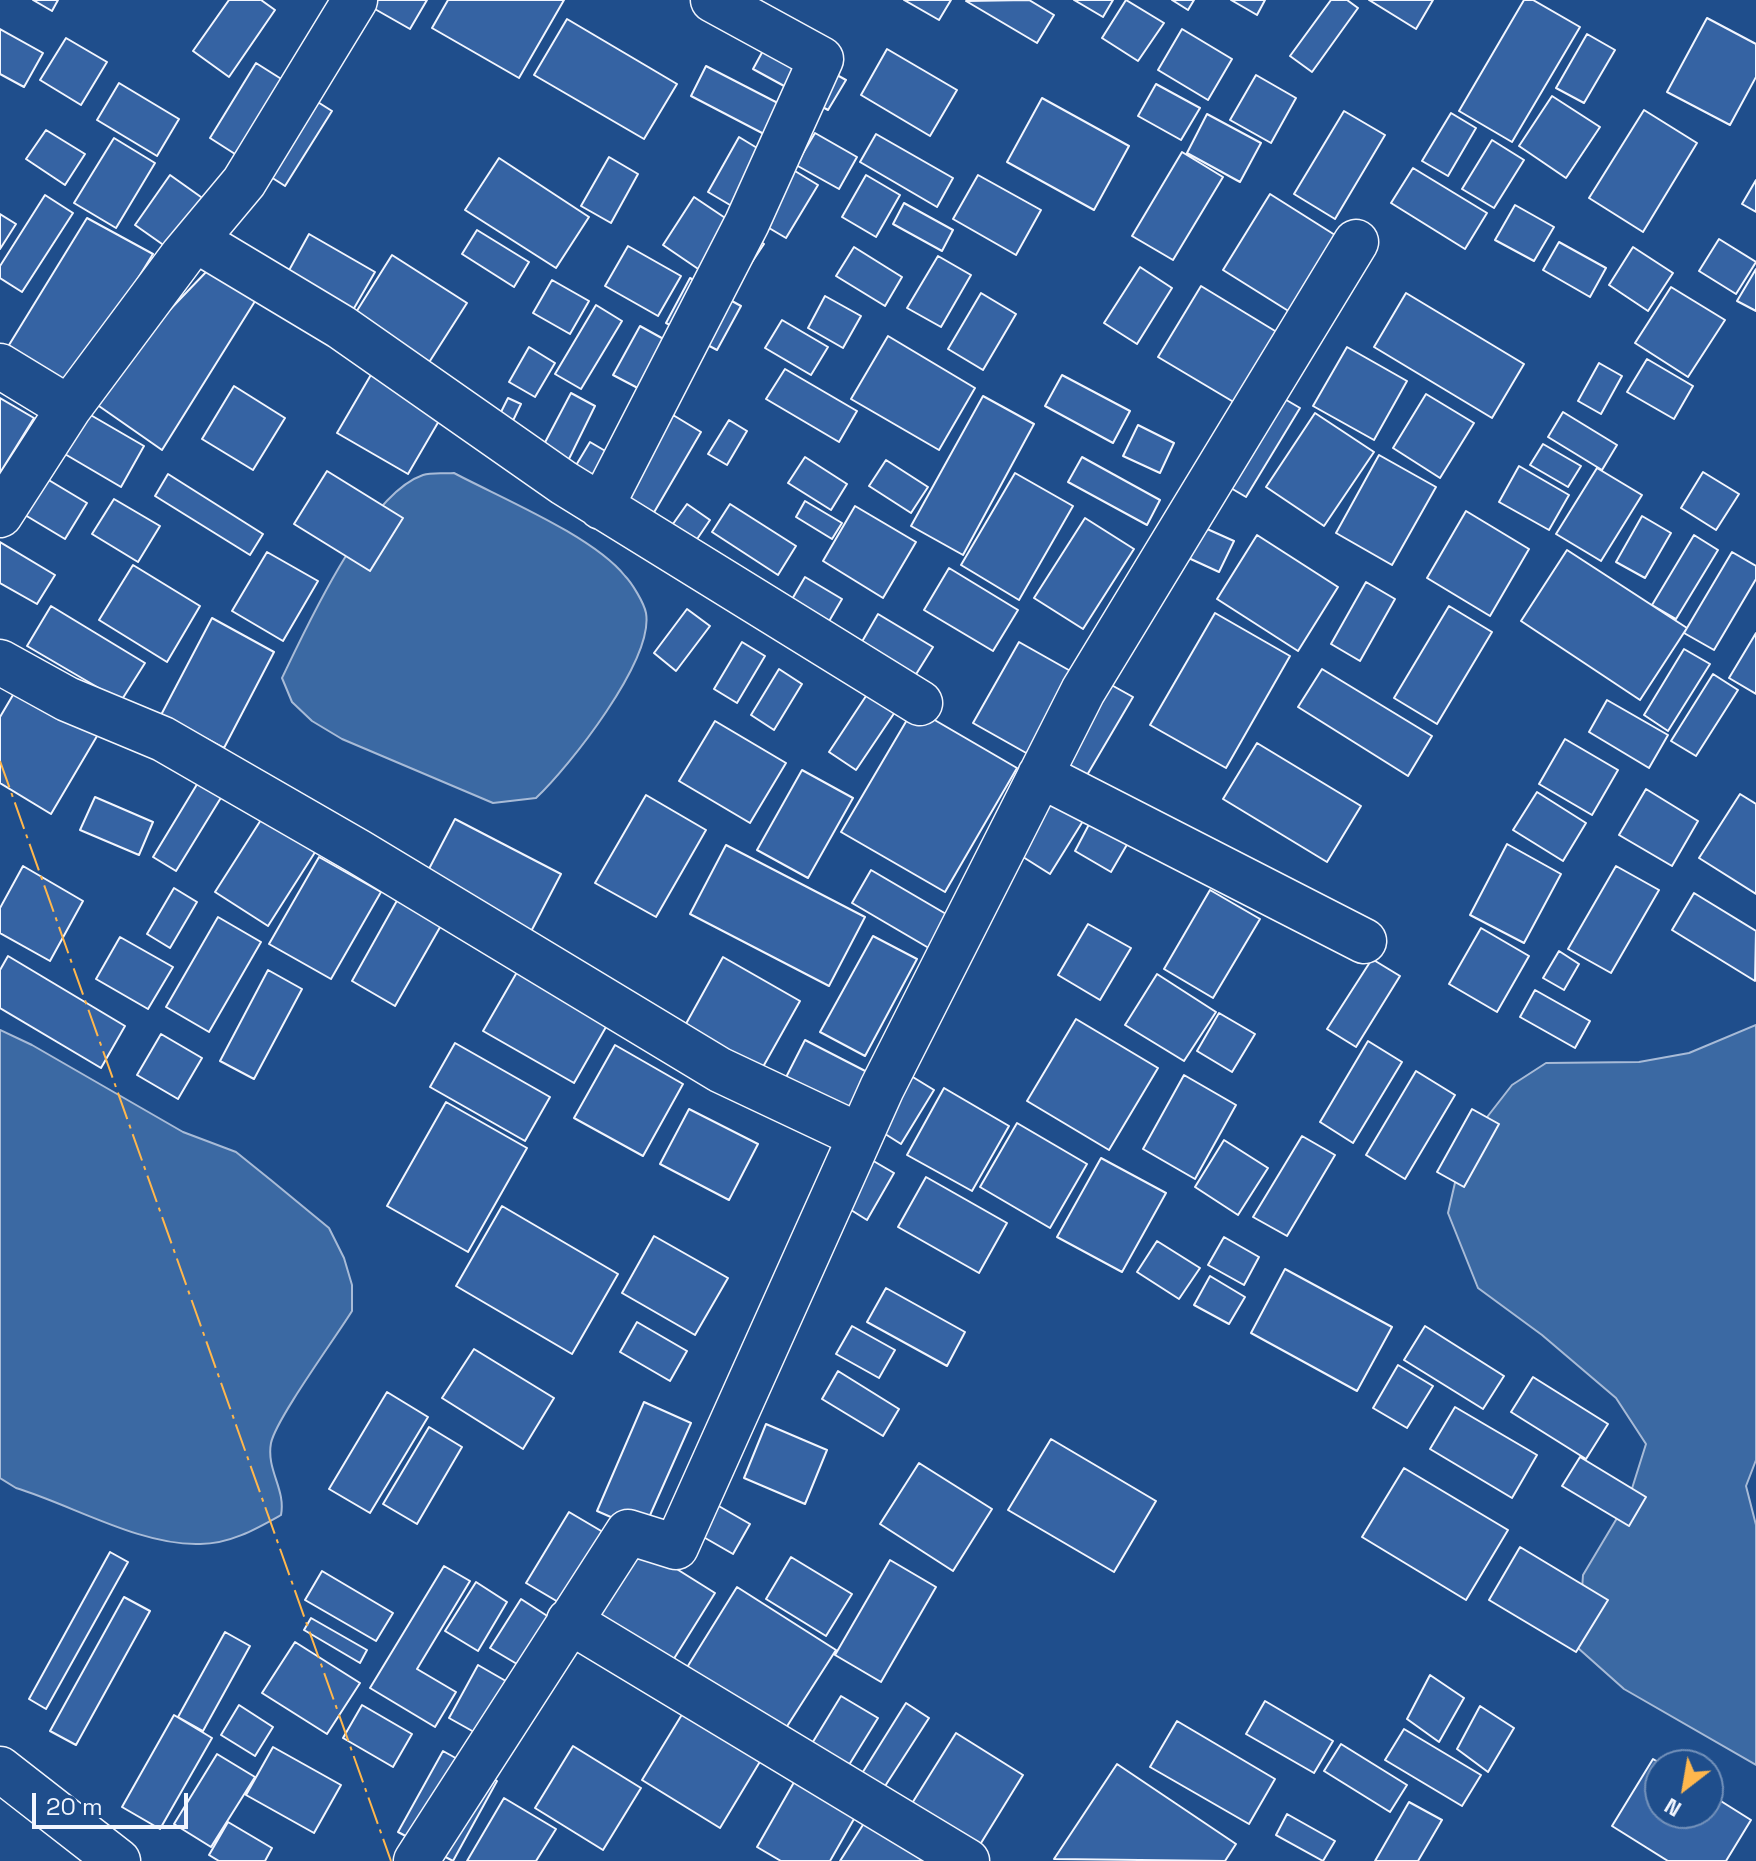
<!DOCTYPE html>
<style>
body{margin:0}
#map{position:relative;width:1756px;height:1861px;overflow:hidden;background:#1f4e8c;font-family:"Space Grotesk",sans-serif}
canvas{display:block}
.north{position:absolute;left:1644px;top:1749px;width:80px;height:80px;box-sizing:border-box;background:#1f4e8c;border:2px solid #7391ba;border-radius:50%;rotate:211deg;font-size:22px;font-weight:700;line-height:32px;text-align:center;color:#f2f6ff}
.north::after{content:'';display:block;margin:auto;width:28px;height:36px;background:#ffb74d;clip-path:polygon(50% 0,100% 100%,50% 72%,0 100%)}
.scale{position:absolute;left:32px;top:1793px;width:156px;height:36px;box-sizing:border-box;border:4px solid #f2f6ff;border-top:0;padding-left:10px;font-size:24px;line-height:28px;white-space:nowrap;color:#f2f6ff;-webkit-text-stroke:6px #1f4e8c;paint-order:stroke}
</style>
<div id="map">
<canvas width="1756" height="1861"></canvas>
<div class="north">N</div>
<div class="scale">20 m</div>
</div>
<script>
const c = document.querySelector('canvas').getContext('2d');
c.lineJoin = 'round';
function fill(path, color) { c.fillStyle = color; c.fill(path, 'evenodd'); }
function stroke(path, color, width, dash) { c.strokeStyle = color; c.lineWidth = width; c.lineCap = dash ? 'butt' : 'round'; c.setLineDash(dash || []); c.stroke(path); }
const water = new Path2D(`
 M454,473C501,498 593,536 625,576C632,583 644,603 646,613C654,660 569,767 536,798L493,803L342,739L312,721L292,702L282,678C307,626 367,494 423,475C432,472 445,474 454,473Z
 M1756,1025V1460L1746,1486L1756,1525V1765L1624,1689L1578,1648L1583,1575L1629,1498L1646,1444L1616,1398L1542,1335L1478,1288L1448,1213L1463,1148L1512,1085L1546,1063L1639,1062L1689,1053Z
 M0,1030L32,1045L183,1132L236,1152L272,1181L329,1228L344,1258L352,1285V1311C336,1337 276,1419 271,1443C266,1470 286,1489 281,1515C256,1529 230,1544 200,1544C141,1546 72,1505 16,1488L0,1478Z`);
const building = new Path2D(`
 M33,0H58L52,11Z
 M229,0H261L275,10L229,77L193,51Z
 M368,0H427L410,29L366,4Z
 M448,0H564L519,78L432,28Z
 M904,0H951L939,20Z
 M1029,0L1054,15L1037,43L966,1Z
 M1074,0H1113L1103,17Z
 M1126,0L1164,23L1138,61L1102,38Z
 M1172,0H1194L1188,10Z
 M1231,0H1265L1257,15Z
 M1331,0H1347L1358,8L1312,72L1290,56Z
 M1369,0H1433L1416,29Z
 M1524,0H1533L1580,27L1512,142L1459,111Z
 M1707,18L1756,44V77L1730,125L1667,92Z
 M567,19L677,84L644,139L534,75Z
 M0,29L43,53L24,87L0,74Z
 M1182,29L1232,59L1208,100L1158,70Z
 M1587,34L1615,50L1584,103L1556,88Z
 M66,38L107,62L81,105L40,80Z
 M770,38L846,80L828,110L753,69Z
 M887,49L957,90L930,136L861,95Z
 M256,63L332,111L285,186L210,138Z
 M706,66L803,116L787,146L691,96Z
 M1256,75L1296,98L1271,143L1230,120Z
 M119,83L179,119L157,156L97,120Z
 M1156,84L1200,108L1181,140L1138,116Z
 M1552,96L1600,127L1566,178L1519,146Z
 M1042,98L1129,146L1094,210L1007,162Z
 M1644,110L1697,143L1643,232L1589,198Z
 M1344,111L1385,135L1335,219L1294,194Z
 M1451,113L1476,128L1448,176L1422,161Z
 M1207,114L1261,143L1240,182L1187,153Z
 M46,130L85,154L65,185L26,159Z
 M815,133L857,157L839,189L796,165Z
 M876,134L953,178L937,207L860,162Z
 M739,137L818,185L786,238L708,192Z
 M114,138L155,163L116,228L74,203Z
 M1492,140L1524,160L1494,208L1462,189Z
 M1182,152L1223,177L1173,260L1132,236Z
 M609,157L638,174L611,223L581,206Z
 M499,158L589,217L556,268L465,210Z
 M1413,168L1487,213L1465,249L1391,203Z
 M170,175L208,202L172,251L135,225Z
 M866,175L900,195L876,237L842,217Z
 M978,175L1041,210L1016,255L953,219Z
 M1756,180V212L1742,204Z
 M1270,194L1354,247L1306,322L1223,270Z
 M45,195L73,213L22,292L0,278V266Z
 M694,197L764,244L732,292L663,245Z
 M904,203L953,230L942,251L893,224Z
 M1515,205L1554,227L1534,261L1495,240Z
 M0,214L16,224L0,249Z
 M87,218L153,254L64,398L9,345Z
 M477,230L529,262L514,287L462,254Z
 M309,234L375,272L353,310L287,274Z
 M1719,239L1756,262L1736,294L1699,271Z
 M1559,242L1606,268L1590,297L1543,270Z
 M628,246L681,276L658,316L605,286Z
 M854,247L902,277L885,306L836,276Z
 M1633,247L1673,273L1648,311L1609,285Z
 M392,255L467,303L428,364L353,317Z
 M938,256L971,275L941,327L907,308Z
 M1140,267L1172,288L1137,344L1104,323Z
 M1756,269V311L1737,301Z
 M207,271L257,298L162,450L86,397Z
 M690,278L741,306L717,350L666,323Z
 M552,280L589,301L570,334L533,313Z
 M1201,286L1285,337L1242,407L1158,357Z
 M1671,287L1725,320L1688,377L1635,343Z
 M981,293L1016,314L983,370L948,349Z
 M1406,293L1524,364L1492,418L1374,347Z
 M825,296L861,316L843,348L808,328Z
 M596,305L622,321L581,389L555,374Z
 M782,320L828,347L811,375L765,348Z
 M640,326L678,347L651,395L613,375Z
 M888,336L975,388L939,450L851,399Z
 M529,347L555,363L535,397L509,382Z
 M1347,347L1407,381L1374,440L1313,406Z
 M1647,359L1693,386L1674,419L1627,392Z
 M1599,363L1622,376L1601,414L1578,401Z
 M785,369L857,411L839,442L766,399Z
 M372,373L443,414L408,474L337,433Z
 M1062,375L1130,411L1113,443L1045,406Z
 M234,386L285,418L253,470L202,439Z
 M1271,391L1300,408L1246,497L1219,481Z
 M571,393L595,406L567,463L541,450Z
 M1426,394L1474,423L1440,478L1393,448Z
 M983,396L1034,424L963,555L911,526Z
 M0,398L34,418L0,473Z
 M508,398L521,404L508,431L495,424Z
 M82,410L144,446L121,487L58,450Z
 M1563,412L1617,445L1602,470L1548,437Z
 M1315,413L1374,452L1324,526L1266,487Z
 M673,415L701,432L649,521L621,505Z
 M729,420L747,431L727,465L708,454Z
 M1138,425L1174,443L1160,473L1123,456Z
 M590,442L619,459L602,489L572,472Z
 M1543,444L1581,466L1568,487L1530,465Z
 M1379,455L1436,487L1392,565L1336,533Z
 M805,457L847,484L831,510L788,483Z
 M1082,457L1160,500L1147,525L1068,482Z
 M886,460L928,487L911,513L869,486Z
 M1519,466L1569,495L1549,530L1499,502Z
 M1597,468L1642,495L1601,561L1556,534Z
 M327,471L403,518L370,571L294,524Z
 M1703,472L1739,494L1716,530L1681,508Z
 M1015,473L1073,506L1019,600L961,565Z
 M168,474L263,534L250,555L155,496Z
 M42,476L87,503L65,539L20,512Z
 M114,499L160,526L138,562L92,534Z
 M805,501L842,523L832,539L796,517Z
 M687,504L710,520L691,548L668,531Z
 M730,504L796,546L778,575L712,532Z
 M855,506L916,542L883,598L823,561Z
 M1466,511L1529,549L1490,616L1427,578Z
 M1642,516L1671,533L1645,578L1616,562Z
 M1085,518L1134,549L1083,629L1034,598Z
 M1196,524L1234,541L1219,572L1182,555Z
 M1257,535L1338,587L1298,651L1217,599Z
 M1694,535L1718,550L1676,619L1652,605Z
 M0,542L55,575L37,604L0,583Z
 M1567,550L1687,628L1640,700L1521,621Z
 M267,552L318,581L283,641L232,611Z
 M1732,552L1756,566V579L1714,650L1684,633Z
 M133,565L200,606L167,662L99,620Z
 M949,568L1018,610L993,651L924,610Z
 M805,577L842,599L821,635L784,613Z
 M1366,582L1395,599L1360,661L1331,644Z
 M51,606L145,663L121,701L27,646Z
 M1449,606L1492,632L1437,724L1394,698Z
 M687,609L710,626L676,671L654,653Z
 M1215,613L1290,656L1226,768L1150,725Z
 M878,614L933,647L910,684L856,652Z
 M212,618L274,652L224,748L161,715Z
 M1756,633V694L1729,678Z
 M742,642L765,656L737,703L714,689Z
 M1019,642L1074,673L1028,754L973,723Z
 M1684,649L1710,664L1668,731L1644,715Z
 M779,669L802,684L774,730L751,715Z
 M1322,669L1432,736L1408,776L1298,707Z
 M1713,674L1738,690L1696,756L1671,741Z
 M1106,682L1133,697L1080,787L1052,771Z
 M20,683L100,731L51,814L0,783V717Z
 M870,690L897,709L856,770L829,752Z
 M1607,700L1668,735L1649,768L1589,732Z
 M914,708L1017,768L945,892L841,832Z
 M715,721L786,763L750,823L679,781Z
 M1565,739L1618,770L1592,815L1539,784Z
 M1257,743L1361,806L1327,862L1223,799Z
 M802,770L853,798L808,878L757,850Z
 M199,781L222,796L176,871L153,857Z
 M1050,788L1088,813L1050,874L1012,850Z
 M1646,789L1698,821L1672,866L1619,835Z
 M1537,792L1586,823L1563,861L1513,830Z
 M1740,794L1756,804V894L1699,858Z
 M646,795L706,830L656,917L595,883Z
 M95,797L153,822L139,855L80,830Z
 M266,812L319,846L268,926L215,892Z
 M1094,815L1132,836L1111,872L1075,851Z
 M455,819L561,874L525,943L419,888Z
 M1507,844L1561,874L1524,943L1470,915Z
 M726,845L865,917L829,986L690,914Z
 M319,857L381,892L331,979L269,944Z
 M23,866L83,901L50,961L0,933V908Z
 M1616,866L1659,890L1611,973L1568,949Z
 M871,870L958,921L939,954L852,903Z
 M174,888L197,902L170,948L147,934Z
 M1210,890L1260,919L1213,998L1164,969Z
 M1694,893L1756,931L1755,981L1672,930Z
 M399,897L443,922L395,1006L352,981Z
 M218,917L261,942L209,1032L166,1007Z
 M1088,924L1131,948L1100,1000L1058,975Z
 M1481,928L1529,956L1497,1012L1449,984Z
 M873,936L917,959L865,1056L820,1032Z
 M120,937L173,967L148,1009L96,979Z
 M1559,951L1579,964L1564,990L1543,978Z
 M8,956L125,1026L101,1068L0,1008V970Z
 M723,957L800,1001L759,1074L682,1031Z
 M1372,959L1400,976L1356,1047L1327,1029Z
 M524,960L614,1013L574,1083L483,1031Z
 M268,970L302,989L254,1079L220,1061Z
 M1157,974L1216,1012L1184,1061L1125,1025Z
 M1535,990L1590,1021L1575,1048L1520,1017Z
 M1219,1013L1255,1034L1232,1072L1197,1051Z
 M1076,1019L1158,1068L1109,1150L1027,1101Z
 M161,1034L202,1058L178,1099L137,1075Z
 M805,1040L873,1075L847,1128L778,1093Z
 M1368,1041L1402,1062L1353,1143L1320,1122Z
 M455,1043L550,1097L525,1141L430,1087Z
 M615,1045L683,1084L643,1156L574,1118Z
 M903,1071L934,1090L901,1144L871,1125Z
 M1416,1071L1455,1095L1405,1179L1366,1155Z
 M1184,1075L1236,1105L1195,1179L1143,1149Z
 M944,1088L1009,1126L972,1191L907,1155Z
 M446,1102L527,1148L468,1252L387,1206Z
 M689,1109L758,1144L729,1200L660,1164Z
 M1472,1109L1499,1124L1464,1187L1437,1172Z
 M1017,1123L1087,1164L1050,1228L980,1187Z
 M1302,1136L1335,1155L1287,1236L1253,1217Z
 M1224,1140L1268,1168L1238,1215L1195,1187Z
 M1101,1158L1166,1193L1122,1272L1057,1237Z
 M870,1159L894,1173L867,1220L843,1205Z
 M926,1177L1007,1223L979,1273L898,1227Z
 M502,1206L618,1274L572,1354L456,1286Z
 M654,1236L728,1278L695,1335L622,1293Z
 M1224,1237L1259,1257L1244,1285L1208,1265Z
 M1157,1241L1200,1268L1179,1299L1137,1272Z
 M1285,1269L1392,1327L1357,1391L1251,1333Z
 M1210,1276L1245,1297L1229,1324L1194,1305Z
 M886,1288L965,1332L947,1366L867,1322Z
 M637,1322L687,1351L670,1381L620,1352Z
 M852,1326L895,1350L879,1378L836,1354Z
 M1425,1326L1504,1376L1483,1409L1404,1360Z
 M474,1349L554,1398L523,1449L442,1398Z
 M1398,1365L1433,1386L1407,1428L1373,1408Z
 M838,1371L899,1409L883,1436L822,1399Z
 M1533,1377L1608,1424L1586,1459L1511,1412Z
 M387,1392L428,1417L370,1513L329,1489Z
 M644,1402L691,1423L643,1531L597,1511Z
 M1455,1407L1537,1455L1512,1498L1430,1449Z
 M766,1424L827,1450L805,1504L744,1478Z
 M429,1427L462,1447L417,1524L383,1504Z
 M1051,1439L1156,1501L1114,1572L1008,1510Z
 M1580,1457L1646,1497L1629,1526L1562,1486Z
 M919,1463L992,1509L953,1571L880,1524Z
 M1404,1468L1508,1530L1466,1600L1362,1537Z
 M710,1501L750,1524L733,1554L693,1531Z
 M569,1512L608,1535L565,1606L526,1583Z
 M632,1541L715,1593L670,1665L587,1613Z
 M1520,1547L1608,1600L1576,1652L1489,1600Z
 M110,1552L128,1562L46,1709L29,1699Z
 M791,1557L852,1594L826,1636L766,1599Z
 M890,1560L936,1587L881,1682L835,1655Z
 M444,1566L470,1581L417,1669L456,1692L435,1727L370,1688Z
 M322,1571L393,1613L376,1641L305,1600Z
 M476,1582L507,1602L478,1651L445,1631Z
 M737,1587L836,1650L784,1731L686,1669Z
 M124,1597L150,1611L76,1745L50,1731Z
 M521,1599L552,1619L522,1667L490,1648Z
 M311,1618L367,1650L360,1663L304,1630Z
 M225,1632L250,1646L203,1731L178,1717Z
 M295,1642L360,1683L327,1734L262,1693Z
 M478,1665L511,1684L483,1737L449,1718Z
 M1430,1675L1464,1698L1439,1742L1407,1719Z
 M841,1696L878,1718L844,1773L808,1750Z
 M1265,1701L1333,1741L1314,1773L1246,1734Z
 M689,1703L767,1750L720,1828L642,1780Z
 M906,1703L929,1718L878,1797L856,1783Z
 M239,1705L273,1727L255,1756L221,1735Z
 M362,1705L412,1734L393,1767L343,1738Z
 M1480,1706L1514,1728L1488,1772L1457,1749Z
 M174,1715L212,1738L160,1829L122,1807Z
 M1177,1721L1275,1779L1249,1824L1150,1767Z
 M1404,1729L1481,1775L1462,1806L1385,1760Z
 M956,1733L1023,1775L973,1856L906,1813Z
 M1341,1744L1407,1785L1390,1812L1324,1771Z
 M573,1746L641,1788L603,1850L535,1808Z
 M273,1747L341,1785L314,1833L246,1795Z
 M443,1751L497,1781L453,1861L398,1832Z
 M217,1754L255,1777L211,1847L174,1824Z
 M1653,1759L1663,1765L1660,1813H1708V1793L1751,1820L1726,1861H1668L1612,1826Z
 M1117,1764L1236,1844L1225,1861L1054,1859Z
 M801,1770L862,1805L830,1861H781L757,1847Z
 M504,1798L556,1829L536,1861H467Z
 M1409,1802L1442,1820L1418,1861H1375Z
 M873,1809L947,1861H840Z
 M1287,1814L1335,1841L1323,1861L1276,1835Z
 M228,1822L272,1848L265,1861H219L209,1855Z`);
const minor = new Path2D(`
 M196,240L341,327L564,483L920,703
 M0,366L69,408L0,515
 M69,408L183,255L244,182L355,0
 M601,507L747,223L821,59L713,0
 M0,662L67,699L163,739L359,852L720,1070L860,1136
 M1040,775L1364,941
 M569,1621L967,1861
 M0,1769L118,1861
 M416,1861L628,1532L676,1547L882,1088L1083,691L1356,242`);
const power = new Path2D(`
 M0,761L391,1861`);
fill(water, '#3b69a3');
stroke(water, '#a8bbd7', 2);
fill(building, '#3563a3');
stroke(building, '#f2f6ff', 2);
stroke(minor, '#f2f6ff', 47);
stroke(minor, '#1f4e8c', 44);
stroke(power, '#ffb74d', 2, [28, 6, 4, 6]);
</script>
